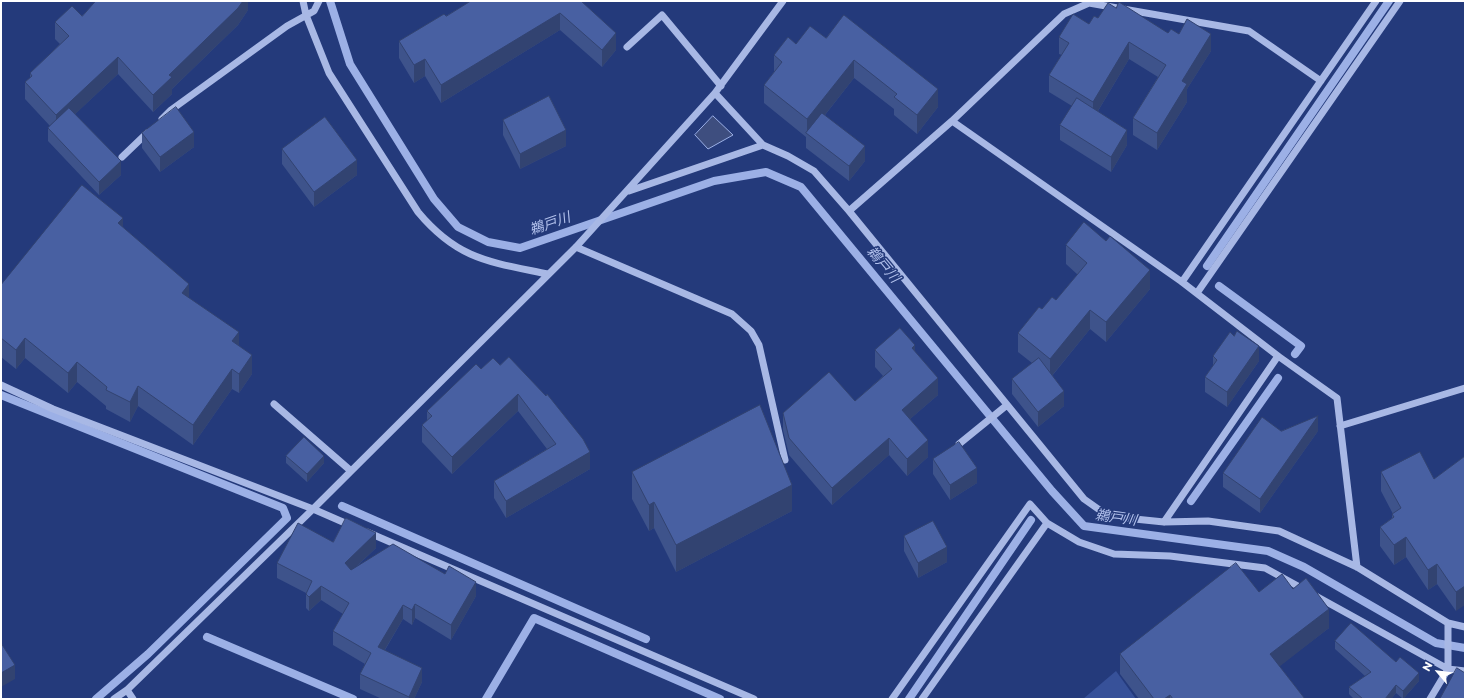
<!DOCTYPE html>
<meta charset="utf-8">
<style>
body{margin:0}
#map{position:relative;width:1466px;height:700px;overflow:hidden;background:#243a7b;font-family:Montserrat,sans-serif}
canvas{display:block}
.frame{position:absolute;inset:0;border:2px solid #fff;pointer-events:none}
.north{position:absolute;left:1418px;top:652px;width:40px;height:40px;-webkit-text-stroke:3px #243a7b;paint-order:stroke;rotate:298deg;font-size:11px;font-weight:700;line-height:16px;text-align:center;color:#fff}
.north::after{content:'';display:block;margin:auto;width:14px;height:18px;background:#fff;clip-path:polygon(50% 0,100% 100%,50% 72%,0 100%)}
</style>
<div id="map">
<canvas width="1466" height="700"></canvas>
<div class="frame"></div>
<div class="north">N</div>
</div>
<script>
const c = document.querySelector('canvas').getContext('2d');
c.lineJoin = 'round';
function fill(path, color) { c.fillStyle = color; c.fill(path, 'evenodd'); }
function stroke(path, color, width, dash) { c.strokeStyle = color; c.lineWidth = width; c.lineCap = dash ? 'butt' : 'round'; c.setLineDash(dash || []); c.stroke(path); }
function drawText(font, color, halo, rows, align = 'center') {
  c.font = font + ' Montserrat,"Noto Sans JP",sans-serif'; c.lineWidth = 3; c.setLineDash([]); c.textBaseline = 'middle'; c.strokeStyle = halo; c.fillStyle = color; for (const [text, x, y, turn = 0] of rows) {
    c.save(); c.translate(x, y); c.rotate((+turn || 0) * Math.PI / 180); c.textAlign = isNaN(turn) ? turn : align; if (halo) c.strokeText(text, 0, 0); c.fillText(text, 0, 0); c.restore();
  }
}
const green = new Path2D(`
 M1116,671L1136,699H1083Z`);
const water = new Path2D(`
 M713,116L733,135L708,149L695,135Z`);
const stream = new Path2D(`
 M330,1L350,64L434,199L458,227L488,242L520,248L714,181L766,172L801,187L1052,491L1084,526L1268,551L1304,567L1436,643L1465,648
 M1207,266L1389,1
 M1219,286L1301,346L1295,354
 M1,395L283,508L287,518L148,654L96,699
 M1191,501L1278,378
 M342,506L646,639
 M207,637L353,699
 M486,699L534,618L720,699
 M909,699L1031,520`);
const minor = new Path2D(`
 M303,1L306,15L329,73L418,212C458,260 490,262 548,274
 M627,47L662,15L721,86
 M715,93L763,145L788,156L814,171L849,211L1084,499L1101,511L1125,518L1164,522L1208,521L1279,531L1357,567L1448,623L1465,627
 M162,119L171,110L287,26L314,11L319,1
 M952,121L1182,282L1278,356L1337,398L1357,567
 M122,157L147,133
 M629,191L763,145
 M849,211L952,121L1064,14L1089,3L1249,31L1321,81
 M576,247L732,314L751,331L759,345L785,460
 M1182,282L1376,1
 M1197,293L1400,1
 M1,385L53,409L313,509L352,526
 M274,404L351,471
 M1340,426L1465,388
 M959,444L1007,405
 M1164,522L1278,356
 M367,532L754,699
 M1314,595L1448,669L1465,671
 M127,690L133,699
 M114,699L127,690L313,509L576,247L715,93L783,1
 M892,699L1030,504L1047,523L1079,542L1114,554L1170,556L1265,568L1305,590
 M922,699L1047,523
 M1430,699L1448,669V623`);
const wall = new Path2D(`
 M248,1V10L238,25L172,89V94L153,112L118,74L75,114L121,175L99,195L48,141V128L50,126L25,99V82L30,78V73L60,44L55,39V22L82,16Z
 M581,1L616,50L602,67L560,30L441,103L425,76L414,83L399,58V41L446,16Z
 M1116,8L1168,33L1179,34L1211,51L1187,89V102L1157,150L1133,135V118L1158,77L1129,59L1098,111L1127,145L1111,172L1060,140V125L1072,106L1049,92V75L1062,55L1059,54V37L1089,24Z
 M826,38L938,107L917,134L894,115V109L854,78L825,115L865,161L849,181L806,148V137L764,103V85L774,72V55L796,44Z
 M503,120L566,146L520,169L503,135Z
 M142,133L194,147L160,172L142,148Z
 M282,149L357,175L314,207L282,164Z
 M123,227L189,298L239,345L252,374L239,393L232,389L193,445L138,406L130,422L106,409V406L77,382L68,393L25,358L16,369L1,357V285Z
 M1066,245L1150,289L1106,342L1090,329L1052,376L1064,406L1038,427L1012,394V379L1032,363L1018,352V333L1042,309L1056,300L1078,275L1066,264Z
 M875,350L915,352L938,395L910,419L928,457L907,476L889,455L832,505L789,455L783,430V413L855,401L883,376L875,367Z
 M1213,356L1259,361L1227,407L1205,392V377L1213,366Z
 M493,358L590,469L506,518L494,498V481L547,449L518,411L452,474L422,442V425L427,421V411L481,369Z
 M1318,431L1260,513L1223,487V473Z
 M286,456L324,463L307,482L286,463Z
 M1465,456L1456,611L1437,584L1428,590L1406,557L1394,565L1380,546V527L1392,518V514H1393L1381,491V472L1434,479Z
 M933,459L977,483L950,500L933,474Z
 M632,472L792,511L676,572L654,528L649,531L632,499Z
 M904,536L947,562L918,578L904,551Z
 M333,542L376,548L355,568L476,596L451,640L415,618L412,625L403,619L385,650L422,682L414,699H382L360,689V674L365,664L333,645V631L343,614L321,600L309,611L306,608V593L277,578V563Z
 M1293,589L1329,628L1279,666L1305,699H1139L1120,674V654L1259,592Z
 M1335,641L1396,662L1419,681L1403,699L1396,693L1391,699H1354L1349,694V687L1365,676L1335,649Z`);
const shadedWall = new Path2D(`
 M243,1H248V10L238,25L172,89V94L153,112V95L169,75Z
 M560,13V30L441,103V85Z
 M616,33V50L602,67V50Z
 M1211,34V51L1187,89V102L1157,150V133L1182,81Z
 M1129,42V59L1093,119V102Z
 M118,57V74L56,132V115Z
 M425,59V76L414,83V65Z
 M854,60V78L809,135L807,133V119Z
 M938,89V107L917,134V115Z
 M566,130V146L520,169V154Z
 M1127,130V145L1111,172V157Z
 M194,132V147L160,172V157Z
 M865,146V161L849,181V166Z
 M357,160V175L314,207V192Z
 M121,161V175L99,195V182Z
 M123,218V237L118,223Z
 M1150,270V289L1106,342V322Z
 M189,284V304L182,293Z
 M1090,310V329L1050,378V359Z
 M239,332V352L232,341Z
 M25,338V358L16,369V350Z
 M915,345V362L912,348Z
 M1259,346V361L1227,407V392Z
 M252,355V374L239,393V374Z
 M77,362V382L68,393V373Z
 M232,369V389L193,445V425Z
 M938,378V395L902,426V410Z
 M138,386V406L130,422V402Z
 M1064,391V406L1038,427V412Z
 M518,394V411L452,474V457Z
 M1318,416V431L1260,513V499Z
 M889,438V455L832,505V488Z
 M928,440V457L907,476V459Z
 M590,452V469L506,518V501Z
 M324,456V463L307,482V474Z
 M977,468V483L950,500V485Z
 M792,485V511L676,572V545Z
 M654,502V528L649,531V505Z
 M376,533V548L345,577V563Z
 M1406,537V557L1394,565V545Z
 M947,547V562L918,578V563Z
 M1437,564V584L1428,590V570Z
 M476,582V596L451,640V625Z
 M321,586V600L309,611V597Z
 M1465,586V605L1456,611V592Z
 M415,604V618L412,625V610Z
 M403,605V619L378,661V647Z
 M1329,609V628L1270,674V654Z
 M15,665V679L1,687V673Z
 M422,668V682L414,699H409V697Z
 M1419,673V681L1403,699V691Z
 M1396,685V693L1391,699H1385Z
 M1170,695V699H1164Z`);
const building = new Path2D(`
 M96,1H243L238,8L169,75L172,77L153,95L118,57L56,115L25,82L32,76L30,73L69,36L55,22L72,6L82,16Z
 M471,1H581L616,33L602,50L560,13L441,85L425,59L414,65L399,41L444,14L446,16Z
 M1119,2L1168,33L1171,29L1179,34L1187,19L1211,34L1182,81L1187,84L1157,133L1133,118L1166,65L1129,42L1093,102L1049,75L1069,43L1059,37L1073,14L1089,24L1094,16L1098,18L1108,3L1116,8Z
 M844,15L938,89L917,115L894,97L897,94L854,60L807,119L764,85L782,62L774,55L788,37L796,44L810,26L826,38Z
 M549,96L566,130L520,154L503,120Z
 M1077,98L1127,130L1111,157L1060,125Z
 M176,107L194,132L160,157L142,133Z
 M69,108L121,161L99,182L48,128Z
 M822,113L865,146L849,166L806,133Z
 M325,117L357,160L314,192L282,149Z
 M82,185L123,218L118,223L189,284L182,293L239,332L232,341L252,355L239,374L232,369L193,425L138,386L130,402L106,390L107,387L77,362L68,373L25,338L16,350L1,338V285Z
 M1084,222L1106,241L1110,236L1150,270L1106,322L1090,310L1050,359L1018,333L1039,307L1042,309L1052,297L1056,300L1087,263L1066,245Z
 M900,328L915,345L912,348L938,378L902,410L928,440L907,459L889,438L832,488L789,438L783,413L829,372L855,401L892,369L875,350Z
 M1237,331L1259,346L1227,392L1205,377L1217,360L1213,356L1230,332L1234,336Z
 M509,357L546,396L547,394L583,439L590,452L506,501L494,481L556,444L518,394L452,457L422,425L432,416L427,411L476,364L481,369L493,358L500,365Z
 M1039,358L1064,391L1038,412L1012,379Z
 M760,405L792,485L676,545L654,502L649,505L632,472Z
 M1318,416L1260,499L1223,473L1262,417L1281,431Z
 M304,437L324,456L307,474L286,456Z
 M959,442L977,468L950,485L933,459Z
 M1420,452L1434,479L1465,456V586L1456,592L1437,564L1428,570L1406,537L1394,545L1380,527L1394,517L1392,514L1401,508L1381,472Z
 M346,518L376,533L345,563L351,570L393,544L445,574L449,566L476,582L451,625L415,604L412,610L403,605L378,647L422,668L409,697L360,674L371,653L333,631L349,603L321,586L309,597L306,594L312,581L277,563L298,523L333,542Z
 M933,521L947,547L918,563L904,536Z
 M1236,563L1259,592L1282,574L1293,589L1306,578L1329,609L1270,654L1305,699H1173L1170,695L1164,699H1154L1120,654Z
 M1351,623L1396,662L1400,657L1419,673L1403,691L1396,685L1385,699H1363L1349,687L1371,672L1335,641Z
 M1,643L15,665L1,673Z
 M1457,668L1465,673V699H1440Z`);
const waterNames = [
 ["鵜戸川",550,224,-19],
 ["鵜戸川",883,265,50],
 ["鵜戸川",1116,518,8]
];
fill(green, '#375199');
fill(water, '#3e4e7f');
stroke(water, '#9cb0e6', 1);
stroke(stream, '#9cb0e6', 8);
stroke(minor, '#a8b8e5', 7);
fill(wall, '#3e538b');
fill(shadedWall, '#324371');
fill(building, '#4860a2');
stroke(building, '#324371', 1);
drawText('italic 14px', '#b3c2ed', '#243a7b', waterNames);
</script>
